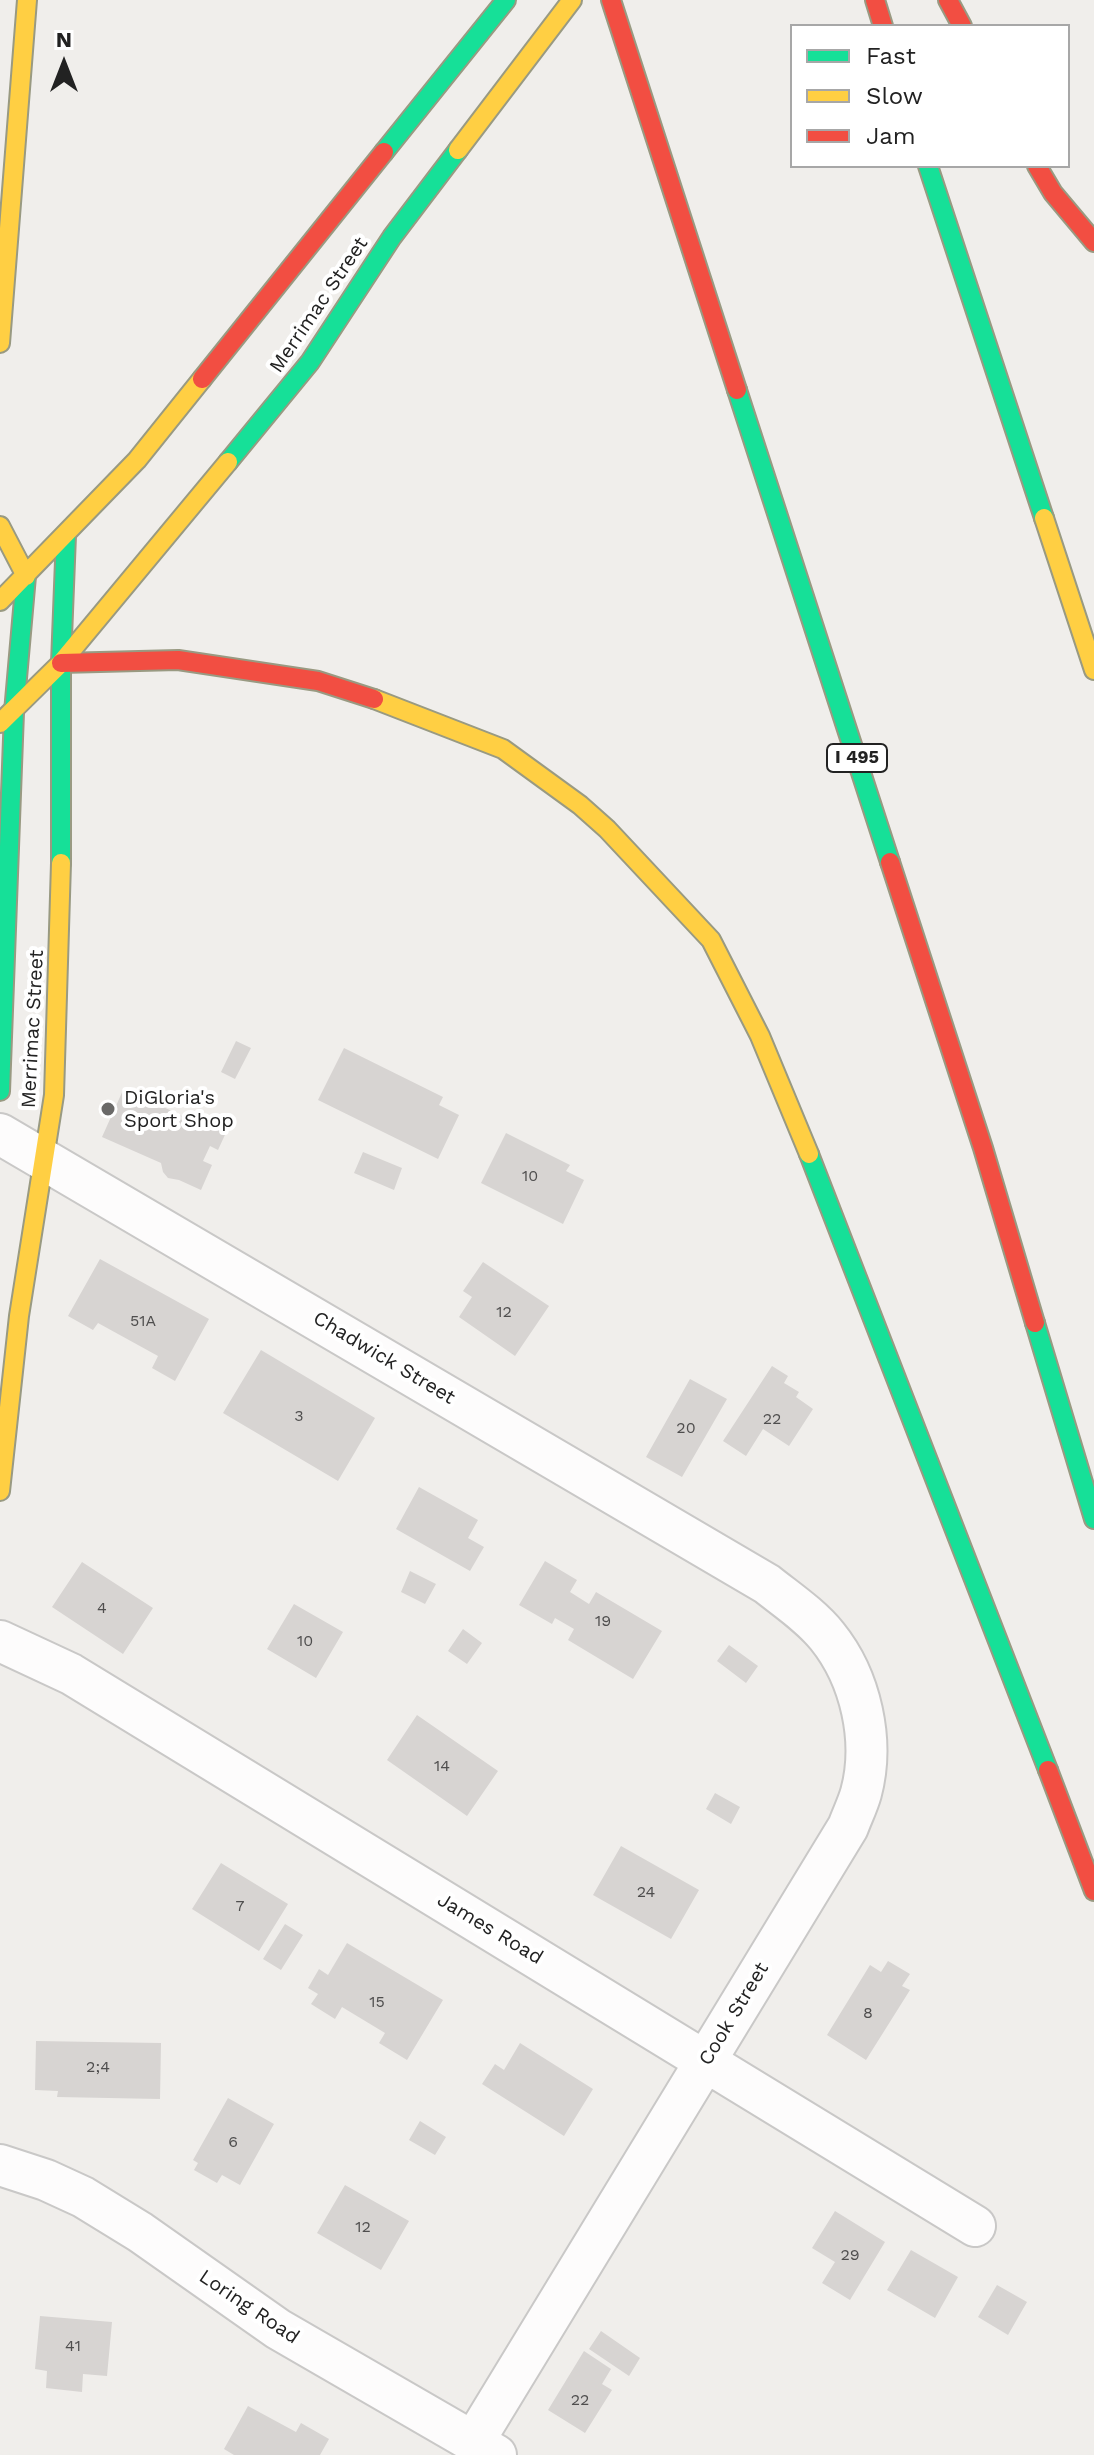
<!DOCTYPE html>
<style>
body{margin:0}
#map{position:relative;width:1094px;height:2455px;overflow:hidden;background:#f0eeeb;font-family:"Work Sans",sans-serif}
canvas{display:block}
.legend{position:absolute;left:790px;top:24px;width:280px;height:144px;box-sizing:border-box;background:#fff;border:2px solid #a7a7a7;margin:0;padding:10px 14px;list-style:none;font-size:24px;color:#222}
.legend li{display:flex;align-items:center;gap:16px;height:40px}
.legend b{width:40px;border:2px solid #a7a7a7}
.north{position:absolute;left:24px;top:24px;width:80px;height:80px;-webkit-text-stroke:6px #fff;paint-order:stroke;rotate:0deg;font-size:22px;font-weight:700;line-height:32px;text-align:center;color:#222}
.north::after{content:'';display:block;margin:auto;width:28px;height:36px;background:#222;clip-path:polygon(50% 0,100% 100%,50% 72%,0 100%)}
</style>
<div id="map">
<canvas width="1094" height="2455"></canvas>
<ul class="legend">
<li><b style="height:10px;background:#16e098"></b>Fast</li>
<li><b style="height:10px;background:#ffcf43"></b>Slow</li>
<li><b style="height:10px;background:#f24e42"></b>Jam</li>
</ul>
<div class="north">N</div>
</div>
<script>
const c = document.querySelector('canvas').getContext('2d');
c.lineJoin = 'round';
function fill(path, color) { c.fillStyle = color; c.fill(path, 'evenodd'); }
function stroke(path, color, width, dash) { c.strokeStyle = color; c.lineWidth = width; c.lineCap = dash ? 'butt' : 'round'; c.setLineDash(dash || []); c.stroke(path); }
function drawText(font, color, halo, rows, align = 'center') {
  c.font = font + ' "Work Sans",sans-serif'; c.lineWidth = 8; c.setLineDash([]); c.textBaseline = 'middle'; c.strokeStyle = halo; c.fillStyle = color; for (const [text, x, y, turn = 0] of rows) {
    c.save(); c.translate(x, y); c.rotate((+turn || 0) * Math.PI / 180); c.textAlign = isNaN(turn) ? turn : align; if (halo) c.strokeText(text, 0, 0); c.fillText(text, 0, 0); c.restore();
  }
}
const building = new Path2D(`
 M236,1041L251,1048L235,1079L221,1072Z
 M344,1048L443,1097L439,1105L459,1115L438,1159L318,1100Z
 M124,1088L207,1128L212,1118L229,1126L218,1150L210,1146L203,1161L212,1165L201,1190L179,1180L168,1178L163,1172L161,1163L102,1137Z
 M506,1133L570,1165L566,1171L584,1180L563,1224L481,1183Z
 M363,1152L402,1168L394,1190L354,1173Z
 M100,1259L209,1319L175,1381L152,1368L158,1356L98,1323L93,1330L68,1316Z
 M483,1262L549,1306L515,1356L459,1317L472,1297L463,1291Z
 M261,1350L375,1418L338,1481L223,1413Z
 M772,1366L788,1376L784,1383L799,1392L796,1397L813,1409L789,1446L763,1429L746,1456L723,1441Z
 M690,1379L727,1399L682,1477L646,1457Z
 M419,1487L478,1520L468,1538L484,1547L470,1571L396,1529Z
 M545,1561L577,1580L570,1592L589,1604L596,1592L662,1631L633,1679L568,1640L574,1629L555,1618L552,1624L519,1605Z
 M82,1562L153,1608L123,1654L52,1607Z
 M410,1571L436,1584L425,1604L401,1592Z
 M294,1604L343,1632L316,1678L267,1649Z
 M463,1629L482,1643L467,1664L448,1651Z
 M729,1645L758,1666L746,1683L717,1661Z
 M417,1715L498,1771L467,1816L387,1760Z
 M715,1793L740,1807L731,1824L706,1809Z
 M621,1846L699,1890L671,1939L593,1895Z
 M221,1863L288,1904L259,1951L192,1909Z
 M285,1924L303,1935L281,1970L263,1959Z
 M347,1943L443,2000L407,2060L379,2043L385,2033L342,2007L335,2019L311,2004L318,1994L308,1988L319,1969L328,1975Z
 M888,1961L910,1974L902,1986L910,1990L866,2060L827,2035L870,1965L881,1972Z
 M36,2041L161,2043L160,2099L57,2097L58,2091L35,2090Z
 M520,2043L593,2089L564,2136L482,2084L495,2064L504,2070Z
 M228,2098L274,2124L240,2185L222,2175L217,2183L194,2170L198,2163L193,2160Z
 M420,2121L446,2137L435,2155L409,2140Z
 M345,2185L409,2221L381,2270L317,2233Z
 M835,2211L885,2242L850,2300L822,2283L835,2262L812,2248Z
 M911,2250L958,2277L935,2318L887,2290Z
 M997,2285L1027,2302L1008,2335L978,2317Z
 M40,2316L112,2322L107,2376L83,2374L82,2392L46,2388L47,2371L35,2369Z
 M601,2331L640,2358L629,2376L589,2349Z
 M584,2351L611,2369L602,2384L612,2390L585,2433L548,2410Z
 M248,2406L296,2432L301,2423L329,2439L320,2455H234L224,2449Z`);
const street = new Path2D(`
 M0,1134L767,1584C787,1600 811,1616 827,1636C861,1678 875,1741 861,1793C858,1804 852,1816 848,1827L474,2441
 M0,1641L71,1674L975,2226
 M0,2165L46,2180L83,2197L140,2232L278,2329L496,2455`);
const fast = new Path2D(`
 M384,152L506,0
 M928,166L1044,518
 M737,390L890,862
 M228,462L310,362L392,237L458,150
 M61,863V663L66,535
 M0,1091L14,712L26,576
 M809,1154L1048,1770
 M1035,1323L1094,1519`);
const slow = new Path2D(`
 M458,150L572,0
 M0,343L27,0
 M1044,518L1094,670
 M0,526L26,576
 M0,601L137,460L202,379
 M374,699L503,749L580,805L607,829L711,940L760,1036L809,1154
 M0,723L61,663L228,462
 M0,1491L19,1316L54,1095L61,863`);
const jam = new Path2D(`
 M611,0L737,390
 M875,0L883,26
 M948,0L962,26
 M1037,166L1053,193L1094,242
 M202,379L384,152
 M61,663L178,660L318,681L374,699
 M890,862L983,1148L1035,1323
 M1048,1770L1094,1891`);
const markers = [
 [108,1109,8,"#6a6968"]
];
const numberNames = [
 ["10",530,1176],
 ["12",504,1312],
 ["51A",143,1321],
 ["3",299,1416],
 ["22",772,1419],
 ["20",686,1428],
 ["4",102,1608],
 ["19",603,1621],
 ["10",305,1641],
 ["14",442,1766],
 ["24",646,1892],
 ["7",240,1906],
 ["15",377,2002],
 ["8",868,2013],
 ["2;4",98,2067],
 ["6",233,2142],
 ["12",363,2227],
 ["29",850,2255],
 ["41",73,2346],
 ["22",580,2400]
];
const shields = [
 [857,758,60]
];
const shieldNames = [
 ["I 495",857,758]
];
const streetNames = [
 ["Merrimac Street",319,305,-56],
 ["Merrimac Street",33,1029,-87],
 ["Chadwick Street",384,1358,31],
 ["James Road",490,1929,31],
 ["Cook Street",734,2014,-59],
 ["Loring Road",249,2307,34]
];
const poiNames = [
 ["DiGloria's",124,1098],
 ["Sport Shop",124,1121]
];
fill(building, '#d7d4d2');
stroke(street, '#c9c8c7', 44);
stroke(fast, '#999a82', 22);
stroke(slow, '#999a82', 22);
stroke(jam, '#999a82', 22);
stroke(street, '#fdfcfc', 40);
stroke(fast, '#16e098', 18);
stroke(slow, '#ffcf43', 18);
stroke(jam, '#f24e42', 18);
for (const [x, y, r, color] of markers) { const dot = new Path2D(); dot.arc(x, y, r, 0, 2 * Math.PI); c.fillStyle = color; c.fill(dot); stroke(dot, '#fff', 3); }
drawText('16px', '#4f4e4e', null, numberNames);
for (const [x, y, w] of shields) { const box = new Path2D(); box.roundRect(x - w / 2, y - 14, w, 28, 6); c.fillStyle = '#fff'; c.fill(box); stroke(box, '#222', 2); }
drawText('bold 18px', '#222', null, shieldNames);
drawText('20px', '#222', '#fff', streetNames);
drawText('20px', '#222', '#fff', poiNames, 'left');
</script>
